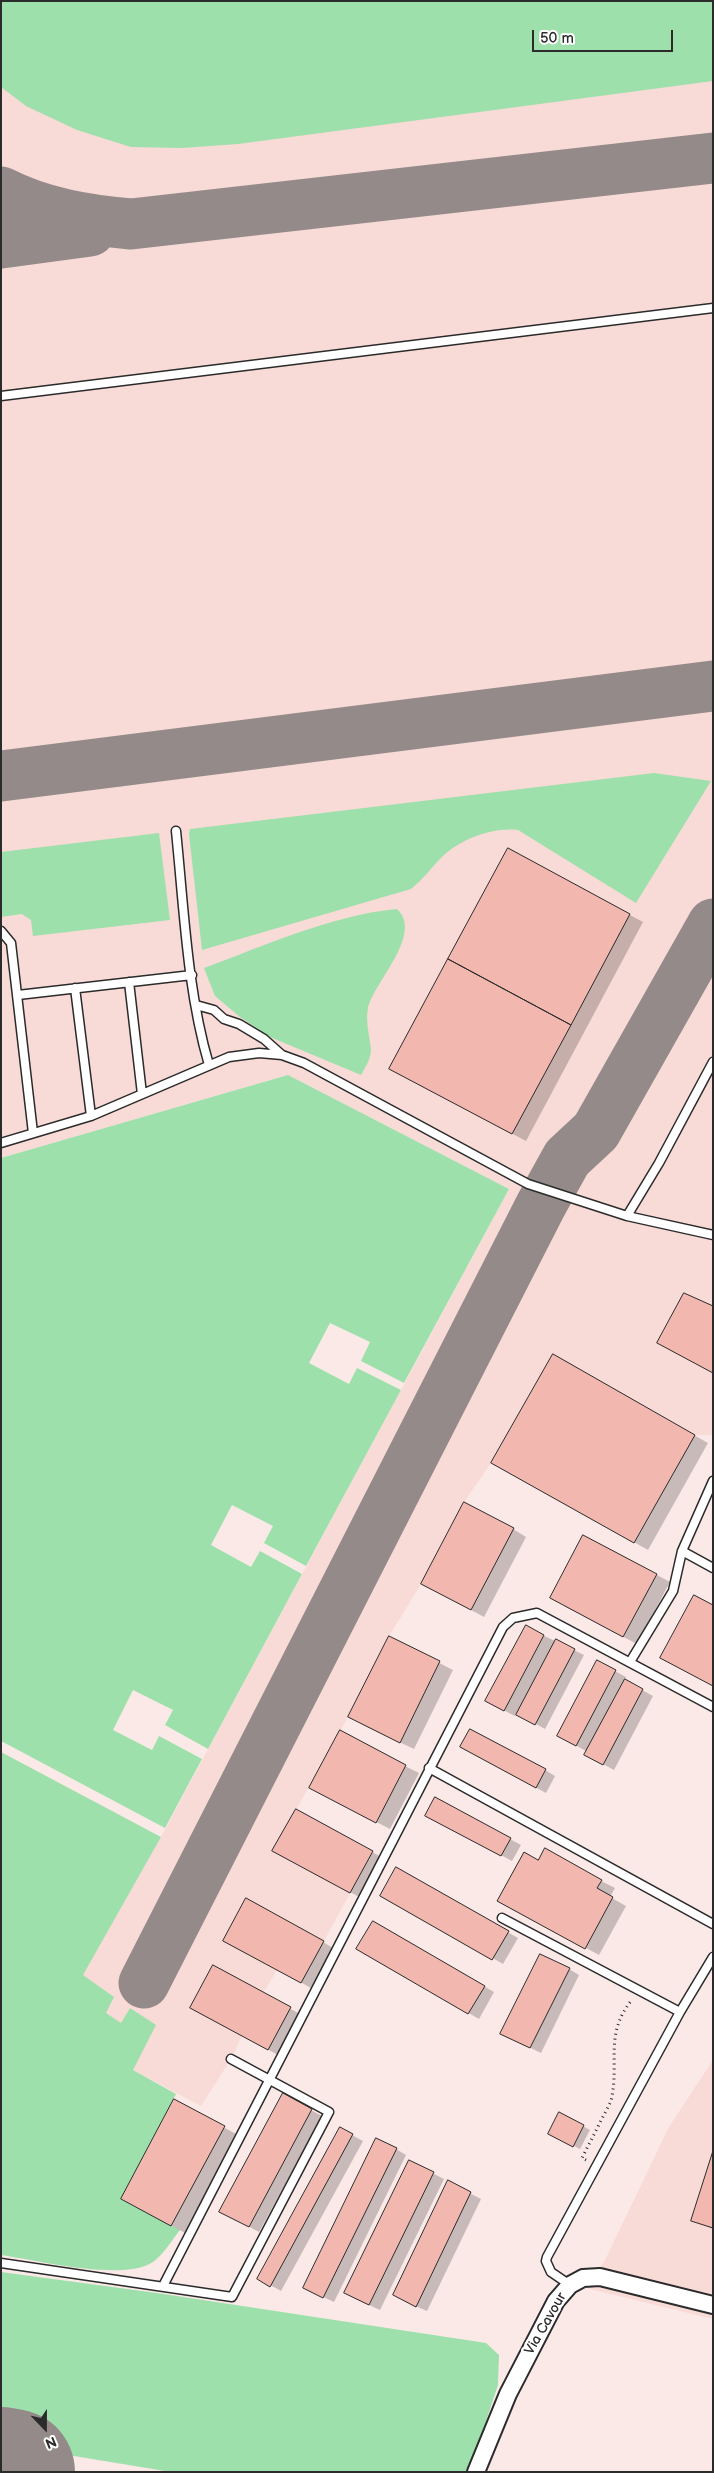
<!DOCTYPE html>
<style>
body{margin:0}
#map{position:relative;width:714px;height:2473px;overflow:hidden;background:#fbe9e7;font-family:"Balsamiq Sans",sans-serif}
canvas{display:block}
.frame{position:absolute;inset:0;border:2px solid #2b2b2b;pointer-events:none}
.north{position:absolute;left:20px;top:2403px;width:50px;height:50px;-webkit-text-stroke:4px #fff;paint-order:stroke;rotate:158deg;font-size:14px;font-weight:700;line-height:20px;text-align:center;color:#2b2b2b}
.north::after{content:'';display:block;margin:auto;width:18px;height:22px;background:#2b2b2b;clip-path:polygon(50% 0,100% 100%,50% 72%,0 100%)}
.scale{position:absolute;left:532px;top:30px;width:141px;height:22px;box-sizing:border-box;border:2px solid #2b2b2b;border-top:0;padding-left:6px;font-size:15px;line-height:18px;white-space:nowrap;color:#2b2b2b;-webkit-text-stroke:4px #fff;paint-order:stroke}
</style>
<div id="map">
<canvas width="714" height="2473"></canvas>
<div class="frame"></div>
<div class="north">N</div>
<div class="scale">50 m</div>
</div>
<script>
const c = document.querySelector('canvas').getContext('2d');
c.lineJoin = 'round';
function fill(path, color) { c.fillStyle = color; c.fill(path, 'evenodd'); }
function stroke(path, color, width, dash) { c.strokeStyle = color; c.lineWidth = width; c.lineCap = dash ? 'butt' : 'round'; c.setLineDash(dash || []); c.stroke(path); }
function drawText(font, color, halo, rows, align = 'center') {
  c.font = font + ' "Balsamiq Sans",sans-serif'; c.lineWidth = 4.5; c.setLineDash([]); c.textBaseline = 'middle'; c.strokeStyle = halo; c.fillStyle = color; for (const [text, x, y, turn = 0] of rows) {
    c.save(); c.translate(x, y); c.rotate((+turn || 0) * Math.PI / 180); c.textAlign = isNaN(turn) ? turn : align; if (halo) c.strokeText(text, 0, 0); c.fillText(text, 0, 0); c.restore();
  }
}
const built = new Path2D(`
 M1,1H713V1435H695L553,1355L491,1463L464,1502L421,1584L389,1636L348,1717L273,1851L350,1893L324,1941L246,1898L223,1941L277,1970L263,1993L213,1965L190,2007L242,2036L231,2059L201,2106L133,2070L130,2008L121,2024L105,2013L113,1997L82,1975L161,1837L509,1189L288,1075L1,1158Z
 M713,2060V2319L586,2288L605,2260L669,2127Z`);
const green = new Path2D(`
 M1,1H713V81L238,144L182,148L131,147L77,130L26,106L1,87Z
 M654,773L711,781L636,903L518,830C491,827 457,840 438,861C429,871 422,880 411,889L202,950L189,834L190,829Z
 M159,833L170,920L33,936L31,920L22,914L1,917V852Z
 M397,909C424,934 374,982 368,1008C365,1021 370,1037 371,1050C371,1059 365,1067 361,1075L270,1037L240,1017L215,996L204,968C264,946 332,915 397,909Z
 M288,1075L509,1189L404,1383L361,1361L370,1342L330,1323L309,1363L349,1384L357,1368L401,1390L306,1566L264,1543L273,1526L232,1505L211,1545L251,1567L260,1551L302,1574L208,1749L165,1725L173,1710L133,1690L113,1730L152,1750L159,1736L202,1759L165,1828L1,1741V1158Z
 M1,1752L161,1837L83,1975L114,1997L106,2013L121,2023L130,2008L156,2025L133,2070L176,2094L121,2199L180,2230C172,2240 163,2255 153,2262C124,2282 36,2260 1,2255Z
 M1,2272L157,2293L486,2343L499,2355L498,2385L469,2472H171L1,2444Z`);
const shadow = new Path2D(`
 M508,850L643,922L526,1141L404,1076Z
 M553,1356L708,1443L648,1550L493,1463Z
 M513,1529L526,1537L484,1617L436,1591Z
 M584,1536L670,1582L637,1644L564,1606Z
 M526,1627L584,1655L545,1729L516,1713L515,1716L497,1707Z
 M389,1637L453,1670L414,1749L363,1725Z
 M598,1662L626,1677L624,1680L653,1696L614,1770L586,1755L588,1752L569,1742Z
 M472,1753L545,1770L555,1776L546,1793Z
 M405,1766L419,1773L390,1829L324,1795Z
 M436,1799L521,1845L512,1861L437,1821Z
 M296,1810L383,1858L361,1898L284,1856Z
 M539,1862L601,1881L615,1888L610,1897L626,1906L599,1955L512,1908Z
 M397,1869L518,1938L503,1964L382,1895Z
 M373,1922L494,1992L479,2019L358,1949Z
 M323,1942L333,1948L311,1988L235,1946Z
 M213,1967L300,2014L278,2055L202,2013Z
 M569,1969L579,1975L541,2053L512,2039Z
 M283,2095L322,2116L259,2232L231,2217Z
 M175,2101L238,2135L185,2233L136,2206Z
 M583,2126L590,2130L580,2149L557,2137Z
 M341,2129L363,2141L281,2291L259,2279Z
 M396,2149L406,2155L334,2302L315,2293Z
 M713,2155V2229L692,2220Z
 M410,2162L444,2179L380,2310L356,2299Z
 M448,2182L481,2199L427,2311L404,2301Z`);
const taxiway = new Path2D(`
 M1,192C42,213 86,220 131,224L713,158
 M1,243L90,231
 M1,776L713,686
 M144,1983L541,1205L567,1158L596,1131L713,924`);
const runway = new Path2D(`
 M1,2470L12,2472`);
const building = new Path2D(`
 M508,848L630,914L571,1025L448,959Z
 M448,959L571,1025L512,1134L389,1069Z
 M684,1293L713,1306V1373L657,1343Z
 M553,1354L695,1435L634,1543L491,1463Z
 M464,1502L514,1528L471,1610L421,1584Z
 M583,1535L657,1574L623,1637L550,1598Z
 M694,1595L713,1605V1686L660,1658Z
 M526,1625L544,1635L504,1711L485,1701Z
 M389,1636L440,1661L400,1743L348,1717Z
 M556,1639L575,1649L535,1725L516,1715Z
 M597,1660L616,1670L576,1746L557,1736Z
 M625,1679L643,1689L603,1765L584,1755Z
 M470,1729L546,1769L536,1788L460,1747Z
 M340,1730L406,1765L376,1823L309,1788Z
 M435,1797L511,1838L501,1856L425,1816Z
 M296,1809L373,1851L350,1893L272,1851Z
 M545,1848L602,1880L597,1888L613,1897L585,1949L497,1901L524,1852L538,1860Z
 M396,1867L509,1931L492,1960L380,1896Z
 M246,1898L324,1941L301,1983L223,1941Z
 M373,1921L485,1986L468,2014L356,1949Z
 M540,1954L570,1968L530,2048L500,2034Z
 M213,1965L291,2007L268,2050L190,2008Z
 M283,2093L312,2109L249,2227L219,2212Z
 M174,2099L225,2126L171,2226L121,2199Z
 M559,2112L584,2125L573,2147L548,2134Z
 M340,2127L353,2134L270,2287L257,2279Z
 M376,2138L397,2148L323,2298L303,2288Z
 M713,2151V2228L691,2221Z
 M409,2160L434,2172L369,2305L344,2293Z
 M448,2180L471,2192L416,2307L393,2295Z`);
const path = new Path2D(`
 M586,2160L582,2158L611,2101C620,2062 604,2035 631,2001`);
const lane = new Path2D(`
 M1,396L713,308
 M176,831C184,908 187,990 209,1065
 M1,931L11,943L33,1133
 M129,982L142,1094
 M75,988L91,1116
 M18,995L192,975
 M196,1005L214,1010L224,1019L239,1024L264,1039L282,1055
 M1,1143L91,1116L229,1057L259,1053L282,1055L304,1063L528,1184L627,1216L713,1235
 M627,1216L659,1163L713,1062
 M682,1551L713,1568
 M630,1662L673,1591L682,1551L713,1481
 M429,1768L713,1924
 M502,1918L680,2012
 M1,2263L232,2297L329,2112L231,2059
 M570,2285L551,2272L546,2261L547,2257L680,2012L713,1957
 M163,2286L503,1627L513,1618L537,1613L713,1707`);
const street = new Path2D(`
 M476,2472L508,2394L556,2301L570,2285L583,2278L600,2277L713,2305`);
const streetNames = [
 ["Via Cavour",546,2324,-60]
];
fill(built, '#f8dad6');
fill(green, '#9ee0ab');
fill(shadow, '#0003');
stroke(taxiway, '#938a89', 51);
stroke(runway, '#938a89', 126);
fill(building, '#f2b7ae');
stroke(building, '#2b2b2b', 1);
stroke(lane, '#2b2b2b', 11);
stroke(street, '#2b2b2b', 20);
stroke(path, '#2b2b2b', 3, [1, 4]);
stroke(lane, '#fff', 8);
stroke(street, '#fff', 16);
drawText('14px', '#2b2b2b', '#fff', streetNames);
</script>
